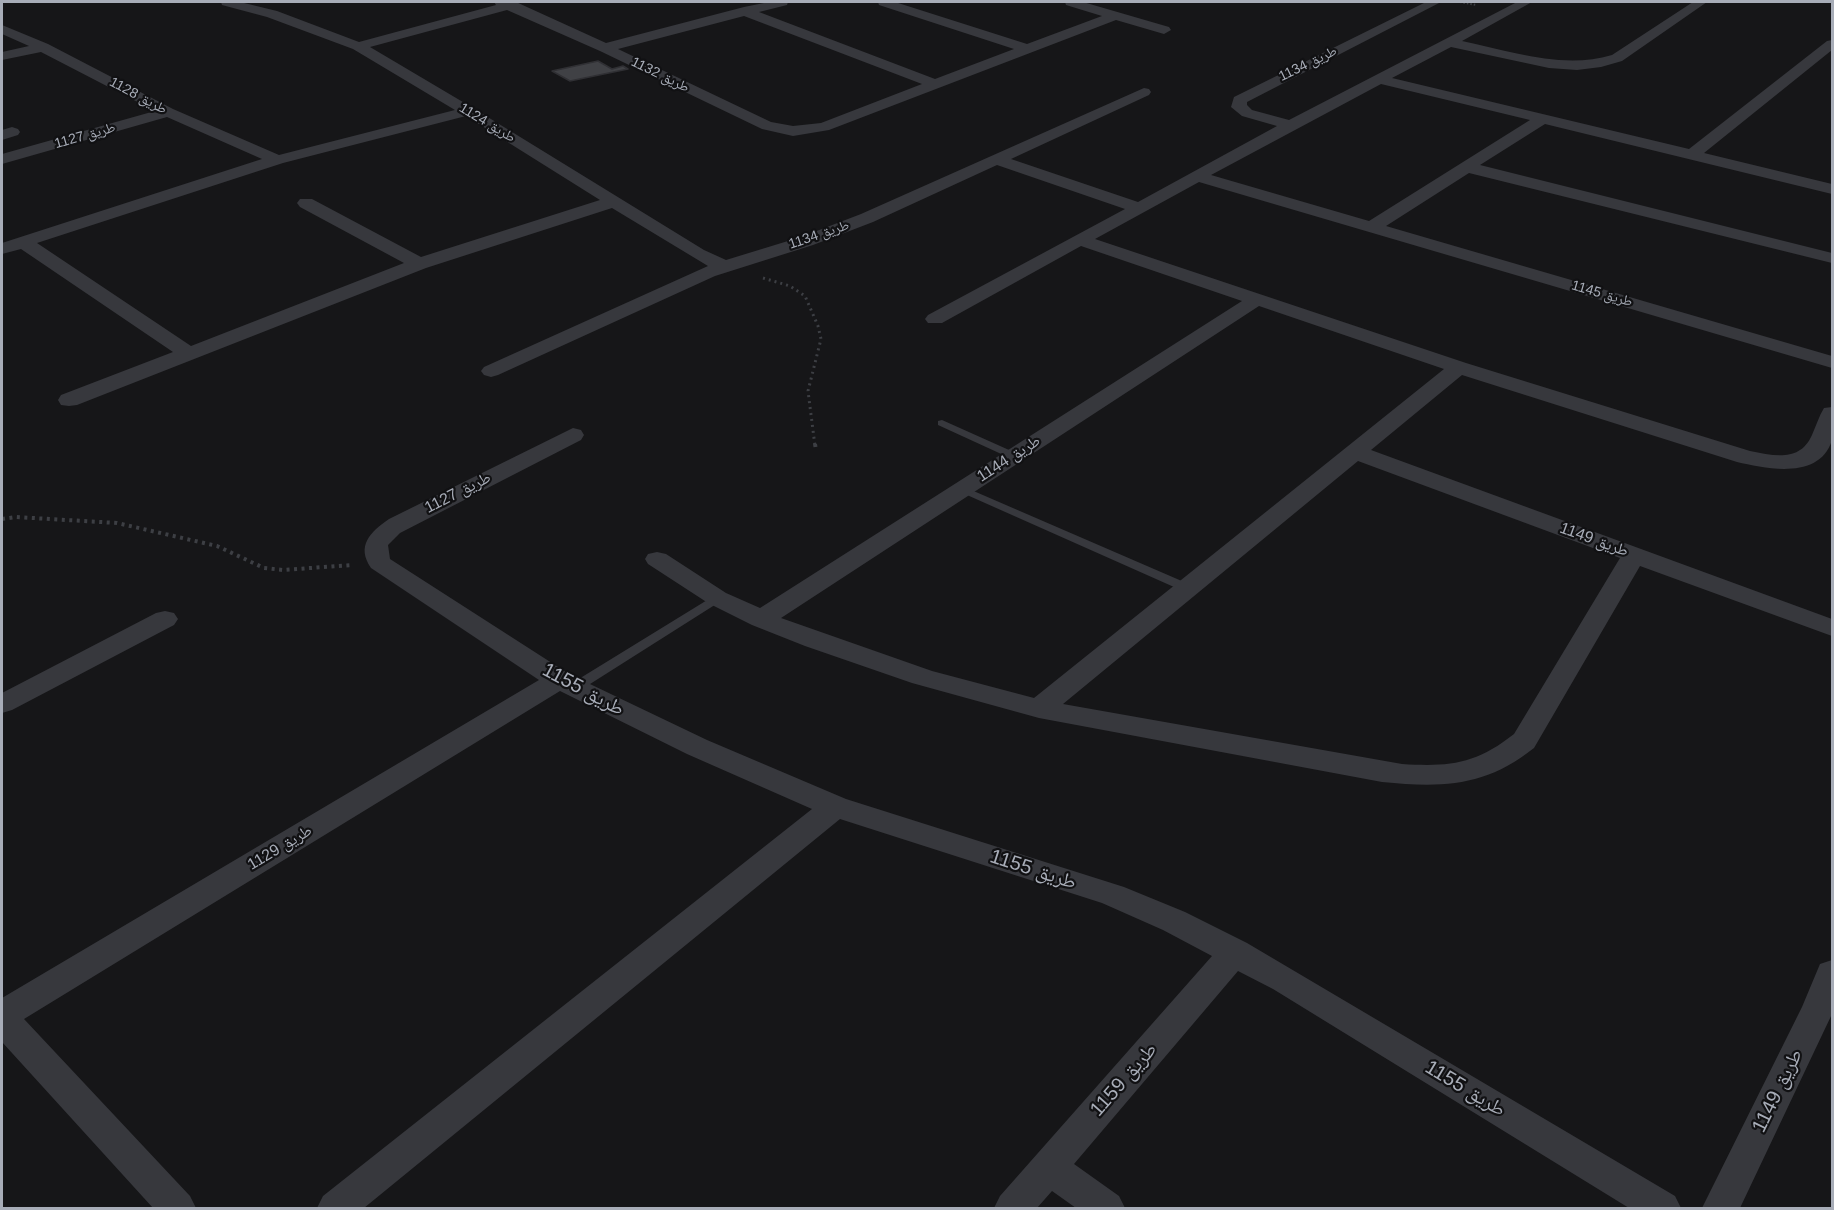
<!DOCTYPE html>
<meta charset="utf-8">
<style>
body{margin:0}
#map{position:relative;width:1834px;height:1210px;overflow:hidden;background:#161618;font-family:Helvetica,sans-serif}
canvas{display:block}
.frame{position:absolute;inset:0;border:3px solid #a8adb8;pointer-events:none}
</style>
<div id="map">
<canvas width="1834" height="1210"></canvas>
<div class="frame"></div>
</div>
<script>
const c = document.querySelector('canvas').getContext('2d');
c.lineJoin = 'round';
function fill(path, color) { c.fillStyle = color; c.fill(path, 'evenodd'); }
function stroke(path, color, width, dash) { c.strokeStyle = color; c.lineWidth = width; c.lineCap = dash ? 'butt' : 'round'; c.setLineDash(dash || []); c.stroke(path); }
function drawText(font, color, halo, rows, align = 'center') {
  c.font = font + ' Helvetica,"Noto Naskh Arabic",sans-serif'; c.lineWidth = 4.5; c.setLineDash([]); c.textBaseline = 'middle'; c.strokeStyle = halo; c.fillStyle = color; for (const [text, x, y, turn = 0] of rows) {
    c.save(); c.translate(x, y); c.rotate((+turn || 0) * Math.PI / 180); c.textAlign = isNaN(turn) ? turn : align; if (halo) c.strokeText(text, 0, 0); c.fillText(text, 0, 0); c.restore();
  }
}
const building = new Path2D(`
 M598,61L612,69L623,66L628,69L570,81L552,71Z`);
const pathFar2 = new Path2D(`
 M1460,2L1476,5`);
const pathFar1 = new Path2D(`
 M763,278L790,286L805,296L818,326L821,339L808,391L815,446`);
const path = new Path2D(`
 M815,444L816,450
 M2,519L16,517L117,523L217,546L264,568L283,570L352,565`);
const lane = new Path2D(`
 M942,420L1018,454L1019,456L1018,458H1010L938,425V421Z
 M962,486L1191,585L1193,588L1187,592L1183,591L958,491L957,489Z
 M717,594L721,595L723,598L721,601L579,691H569L568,688L569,685Z`);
const street = new Path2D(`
 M221,2H240L277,11L359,42L496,5L494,2H516L606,43L744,7L769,2H788L787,5L759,12L935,79L1014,49L879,5L878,2H895L1027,44L1102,16L1066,5L1065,2H1083L1169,27L1171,30L1164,34L1116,20L829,130L793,136L762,129L600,51L507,10L370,47L473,108L704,250L726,260L801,237L861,214L1144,88L1149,89L1151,92L1149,95L1011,159L1138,202L1277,126L1242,116L1231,107L1234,97L1426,2H1441L1247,102V105L1252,110L1289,120L1517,2H1532L1462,41C1511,51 1563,70 1612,55L1693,2H1707L1622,61L1601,67L1577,70L1549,68L1451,47L1392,78L1689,149L1827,41L1832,40V50L1704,153L1832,184V194L1545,124L1480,165L1832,253V263L1469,173L1386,226L1832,356V368L1199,182L1095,239L1466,363L1750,451C1775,456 1800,462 1812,435C1816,426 1819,416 1824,408L1832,407C1832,417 1834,430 1832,440C1820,480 1767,469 1737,462L1462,375L1371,450L1832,619V636L1640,566L1534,748C1485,787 1442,788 1382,782L1039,718L912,683L805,646L752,625L708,603L648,564L645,559L648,554L657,552L666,554L726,593L760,608L1242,301L1081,246L942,323H928L925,319L928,315L1125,209L997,165L873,222L813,245L715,276L498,375L491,377L484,375L481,371L484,367L708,266L612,208L426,268L77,405L69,406L61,405L58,400L61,395L173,352L21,249L2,254V243L262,159L167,117L2,164V154L155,111L41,52L2,60V52L29,46L2,34V25L48,44L173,109L279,155L455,110L353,49L267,17L222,5ZM744,16L922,84L821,123L793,126L771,122L618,49ZM1381,84L1530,120L1369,221L1211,175ZM466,116L600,200L421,257L312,199H300L297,203L300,207L404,263L191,346L37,243L283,163ZM1259,306L1444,369L1034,698L932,671L781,618ZM1358,461L1620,558L1514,734C1476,764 1450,767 1402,764L1063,704Z
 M12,127L18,129L20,132L18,135L2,140V130Z
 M573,428L581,430L584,435L581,440L400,533L388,545L390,559L569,674L707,740L846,799L1124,887L1185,912L1247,943L1675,1196L1681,1208H1629L1273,989L1238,971L1074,1164L1119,1196L1125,1208H1076L1052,1191L1037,1208H994L1000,1196L1212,956L1163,930L1102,903L840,819L364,1208H317L323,1196L812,809L687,754L560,691L24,1019L190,1196L196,1208H153L2,1042V998L539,680L371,568C356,546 370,532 389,519Z
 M165,611L174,613L178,619L174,625L12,710L2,713V693L156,613Z
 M1832,960V1014L1740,1208H1702L1802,1007L1820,964Z`);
const farStreetnames = [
 ["طريق 1134",1308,64,-26],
 ["طريق 1132",660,75,26],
 ["طريق 1128",138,96,28],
 ["طريق 1124",487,123,31],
 ["طريق 1127",85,136,-16],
 ["طريق 1134",819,235,-19],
 ["طريق 1145",1602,294,16]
];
const streetNames = [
 ["طريق 1144",1009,459,-33],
 ["طريق 1127",458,493,-27],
 ["طريق 1149",1594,540,20],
 ["طريق 1129",280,848,-31]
];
const nearStreetnames = [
 ["طريق 1155",583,690,28],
 ["طريق 1155",1033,870,18],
 ["طريق 1159",1124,1080,-49],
 ["طريق 1155",1465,1089,31],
 ["طريق 1149",1778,1091,-64]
];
fill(building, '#404145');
stroke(building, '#303034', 1.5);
stroke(pathFar2, '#3d3f44', 2, [1.5, 2]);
stroke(pathFar1, '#3d3f44', 3, [2, 4]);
stroke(path, '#3d3f44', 4, [3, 4.5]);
fill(lane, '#37383d');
fill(street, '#37383d');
drawText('14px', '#a8adb8', '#111113', farStreetnames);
drawText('16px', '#a8adb8', '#111113', streetNames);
drawText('20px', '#a8adb8', '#111113', nearStreetnames);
</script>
